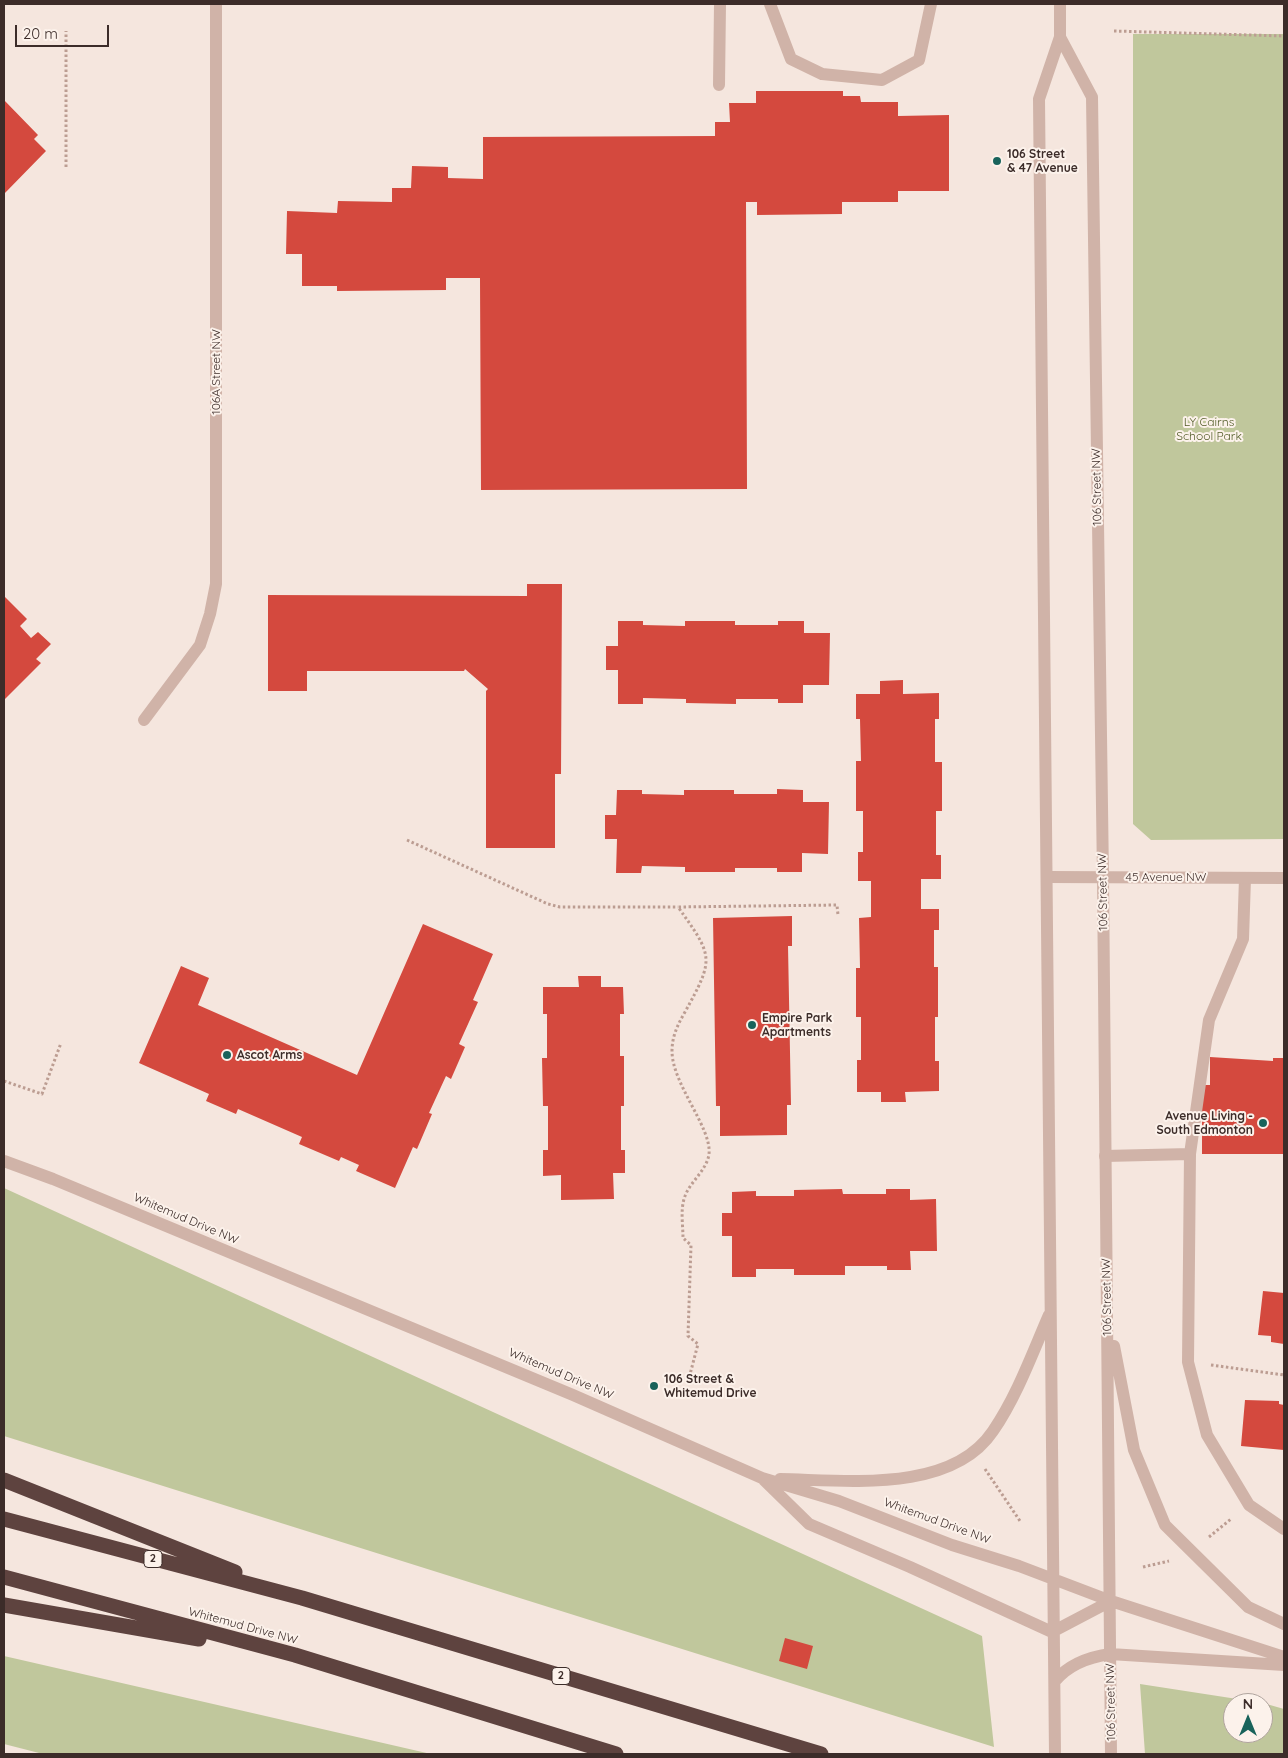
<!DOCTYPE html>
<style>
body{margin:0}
#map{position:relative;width:1288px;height:1758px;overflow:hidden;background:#f5e6de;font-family:Quicksand,sans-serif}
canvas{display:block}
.frame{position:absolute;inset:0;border:5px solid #3c2c29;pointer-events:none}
.north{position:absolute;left:1223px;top:1693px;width:50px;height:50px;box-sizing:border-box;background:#fcf2eb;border:1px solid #afa39d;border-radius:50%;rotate:0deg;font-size:14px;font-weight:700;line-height:20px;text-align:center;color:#3c2c29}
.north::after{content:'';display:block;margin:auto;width:18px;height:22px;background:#19635b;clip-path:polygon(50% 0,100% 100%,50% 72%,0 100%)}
.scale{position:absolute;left:15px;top:25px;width:94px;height:22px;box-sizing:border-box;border:2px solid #3c2c29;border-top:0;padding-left:6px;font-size:15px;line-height:18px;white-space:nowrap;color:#3c2c29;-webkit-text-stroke:4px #fcf2eb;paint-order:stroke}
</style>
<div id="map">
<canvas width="1288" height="1758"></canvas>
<div class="frame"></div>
<div class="north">N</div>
<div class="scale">20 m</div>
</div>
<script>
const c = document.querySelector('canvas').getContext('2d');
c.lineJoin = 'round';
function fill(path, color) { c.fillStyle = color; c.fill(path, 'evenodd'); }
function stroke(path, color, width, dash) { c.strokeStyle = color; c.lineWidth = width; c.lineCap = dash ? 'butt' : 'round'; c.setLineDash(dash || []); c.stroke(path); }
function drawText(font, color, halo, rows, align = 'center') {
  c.font = font + ' Quicksand,sans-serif'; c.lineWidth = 4; c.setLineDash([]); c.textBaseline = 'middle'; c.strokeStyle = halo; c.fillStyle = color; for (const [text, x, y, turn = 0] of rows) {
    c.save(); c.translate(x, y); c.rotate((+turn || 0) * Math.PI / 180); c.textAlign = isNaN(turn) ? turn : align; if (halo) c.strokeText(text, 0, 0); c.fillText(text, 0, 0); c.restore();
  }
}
const green = new Path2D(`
 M1133,34H1284V839L1151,840L1133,824Z
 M4,1188L982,1636L994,1747L4,1436Z
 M4,1656L431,1754H43L4,1744Z
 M1140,1684L1263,1703H1233V1733H1263V1703L1284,1709V1754H1145Z`);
const building = new Path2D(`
 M756,91H843V96H860L861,102H898V116L949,115V191H898V202H842V214L757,215V202H746L747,489L481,490L480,278H446V290L337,291V286H302V254H286L287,211L337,213L338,201L392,202V188H411L412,166L448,167V178L483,179V137L715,136V122H730L729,103H756Z
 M4,100L38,135L34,139L46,151L4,194Z
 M527,584H562L561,774H555V848H486V691L488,689L465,669L464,671H307V691H268V595L527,596Z
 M4,596L27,619L20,626L31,638L38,632L51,644L36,659L41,663L4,700Z
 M618,621H643V625L685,626V621H735V625H778V621H804V633H830L829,685H803V703H778V699H736V704L686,703V699L643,698V704H618V670H606V646H618Z
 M903,680V694L939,693V719H935V762H942V811H936V855H941V879H921V909H939V930H934V967H938V1017H935V1061H939V1091L905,1092L906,1102H881V1092H857V1060H861V1017H856V968H860L859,918L871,917V881H858V852H863V811H856V761H861L860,719H856V694H880V681Z
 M777,789L803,790V802H829L828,854L802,853V872H777V868H735V872H685V867L642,866L641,873H616L617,839H605V815H616L617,790H642V794L684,795V790H734V794H777Z
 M792,916V946H788L791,1105H787V1135L720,1136V1106H716L713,918Z
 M423,924L493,954L473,1000L478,1002L459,1044L465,1047L451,1079L446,1076L429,1113L432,1114L417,1149L413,1147L395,1188L356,1171L359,1165L341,1157L339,1161L299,1144L302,1137L238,1109L236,1114L206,1101L209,1094L139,1063L181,966L209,978L198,1005L357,1075Z
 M578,976H601V987H623L624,1014H620V1056H624V1106H621V1150H625V1173H613L614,1199L561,1200V1175L543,1176V1150H548V1106H543L542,1058H547V1014H543V987H579Z
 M1210,1057L1273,1061V1058H1284V1154H1202V1085H1210Z
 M842,1189L843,1194H886V1189H910V1200L936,1199L937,1251H910L911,1270H887V1266H845V1275H794V1269H756V1277H732V1236H722V1213H732V1192L756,1191V1196H794V1190Z
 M1263,1291L1284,1293V1344L1271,1342V1336L1258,1335Z
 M1245,1400L1279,1401V1404L1284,1405V1450L1241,1446Z
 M785,1638L813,1646L807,1669L779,1661Z`);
const path = new Path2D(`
 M1114,31L1284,36
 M66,167V31
 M407,840L548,904L560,907H678
 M4,1081L42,1094L61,1043
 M1211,1365L1284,1375
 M688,1382L698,1344L688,1336L691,1245L683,1238C683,1225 680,1209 685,1196C690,1182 707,1170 709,1154C712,1128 672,1084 672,1051C672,1036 678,1024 685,1012C715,958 713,956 678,907L837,905L838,915
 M985,1469L1020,1521
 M1209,1537L1231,1519
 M1143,1567L1169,1561`);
const service = new Path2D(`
 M770,4L791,59L822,74L882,80L919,60L931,4
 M719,85L720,4
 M1190,1154L1209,1020L1243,939L1245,878
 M1105,1156L1190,1154L1188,1362L1207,1435L1249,1505L1284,1529`);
const minor = new Path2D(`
 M144,720L200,645L210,614L216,584V4
 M1048,877L1284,878`);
const tertiary = new Path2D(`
 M1060,37L1092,97L1103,877L1111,1754
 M4,1161L53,1179L573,1395L762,1478L839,1501L952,1545L1019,1566L1111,1601L1284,1657
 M1114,1346L1134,1450L1165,1525L1248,1607L1284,1624
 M780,1479C845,1480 951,1494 993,1431C1017,1396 1032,1354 1049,1315
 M764,1480L809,1524L910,1567L1052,1632
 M1052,1632L1111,1601
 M1055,1681C1069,1664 1089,1657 1110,1654L1284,1665
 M1055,1754L1039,99L1060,37V4`);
const motorway = new Path2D(`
 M4,1480L235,1572
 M4,1519L302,1598L821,1754
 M4,1577L295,1655L616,1754
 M4,1605L199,1639`);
const markers = [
 [997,161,5,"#19635b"],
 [752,1025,5,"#19635b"],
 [227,1055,5,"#19635b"],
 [1263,1123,5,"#19635b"],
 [654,1386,5,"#19635b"]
];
const shields = [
 [153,1559,18],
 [561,1676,18]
];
const shieldNames = [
 ["2",153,1559],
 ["2",561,1676]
];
const poiNames = [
 ["106 Street",1007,154],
 ["& 47 Avenue",1007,168],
 ["Empire Park",762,1018],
 ["Apartments",762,1032],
 ["Ascot Arms",237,1055],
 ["Avenue Living -",1253,1116,"right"],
 ["South Edmonton",1253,1130,"right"],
 ["106 Street &",664,1379],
 ["Whitemud Drive",664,1393]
];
const streetNames = [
 ["106A Street NW",216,372,-90],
 ["106 Street NW",1097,487,-91],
 ["45 Avenue NW",1166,877],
 ["106 Street NW",1103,892,-91],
 ["Whitemud Drive NW",186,1219,23],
 ["106 Street NW",1107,1297,-91],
 ["Whitemud Drive NW",561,1374,23],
 ["Whitemud Drive NW",937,1521,20],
 ["Whitemud Drive NW",243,1626,15],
 ["106 Street NW",1111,1702,-91]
];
const parkNames = [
 ["LY Cairns",1209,422],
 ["School Park",1209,436]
];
fill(green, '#c0c79c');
fill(building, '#d4493e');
stroke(path, '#bc9d92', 3, [2.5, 2.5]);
stroke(service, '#d0b3a8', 12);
stroke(minor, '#d0b3a8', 12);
stroke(tertiary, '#d0b3a8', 12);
stroke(motorway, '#5e433f', 15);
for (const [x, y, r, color] of markers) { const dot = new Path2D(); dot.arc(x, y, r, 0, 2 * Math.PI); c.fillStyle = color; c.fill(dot); stroke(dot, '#fcf2eb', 2); }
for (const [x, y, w] of shields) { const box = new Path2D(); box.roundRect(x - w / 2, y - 8.5, w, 17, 4); c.fillStyle = '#fcf2eb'; c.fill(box); stroke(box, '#3c2c29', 1); }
drawText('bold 11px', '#3c2c29', null, shieldNames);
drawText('bold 12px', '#3c2c29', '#fcf2eb', poiNames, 'left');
drawText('12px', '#3c2c29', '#fcf2eb', streetNames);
drawText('12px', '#535d29', '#fcf2eb', parkNames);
</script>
